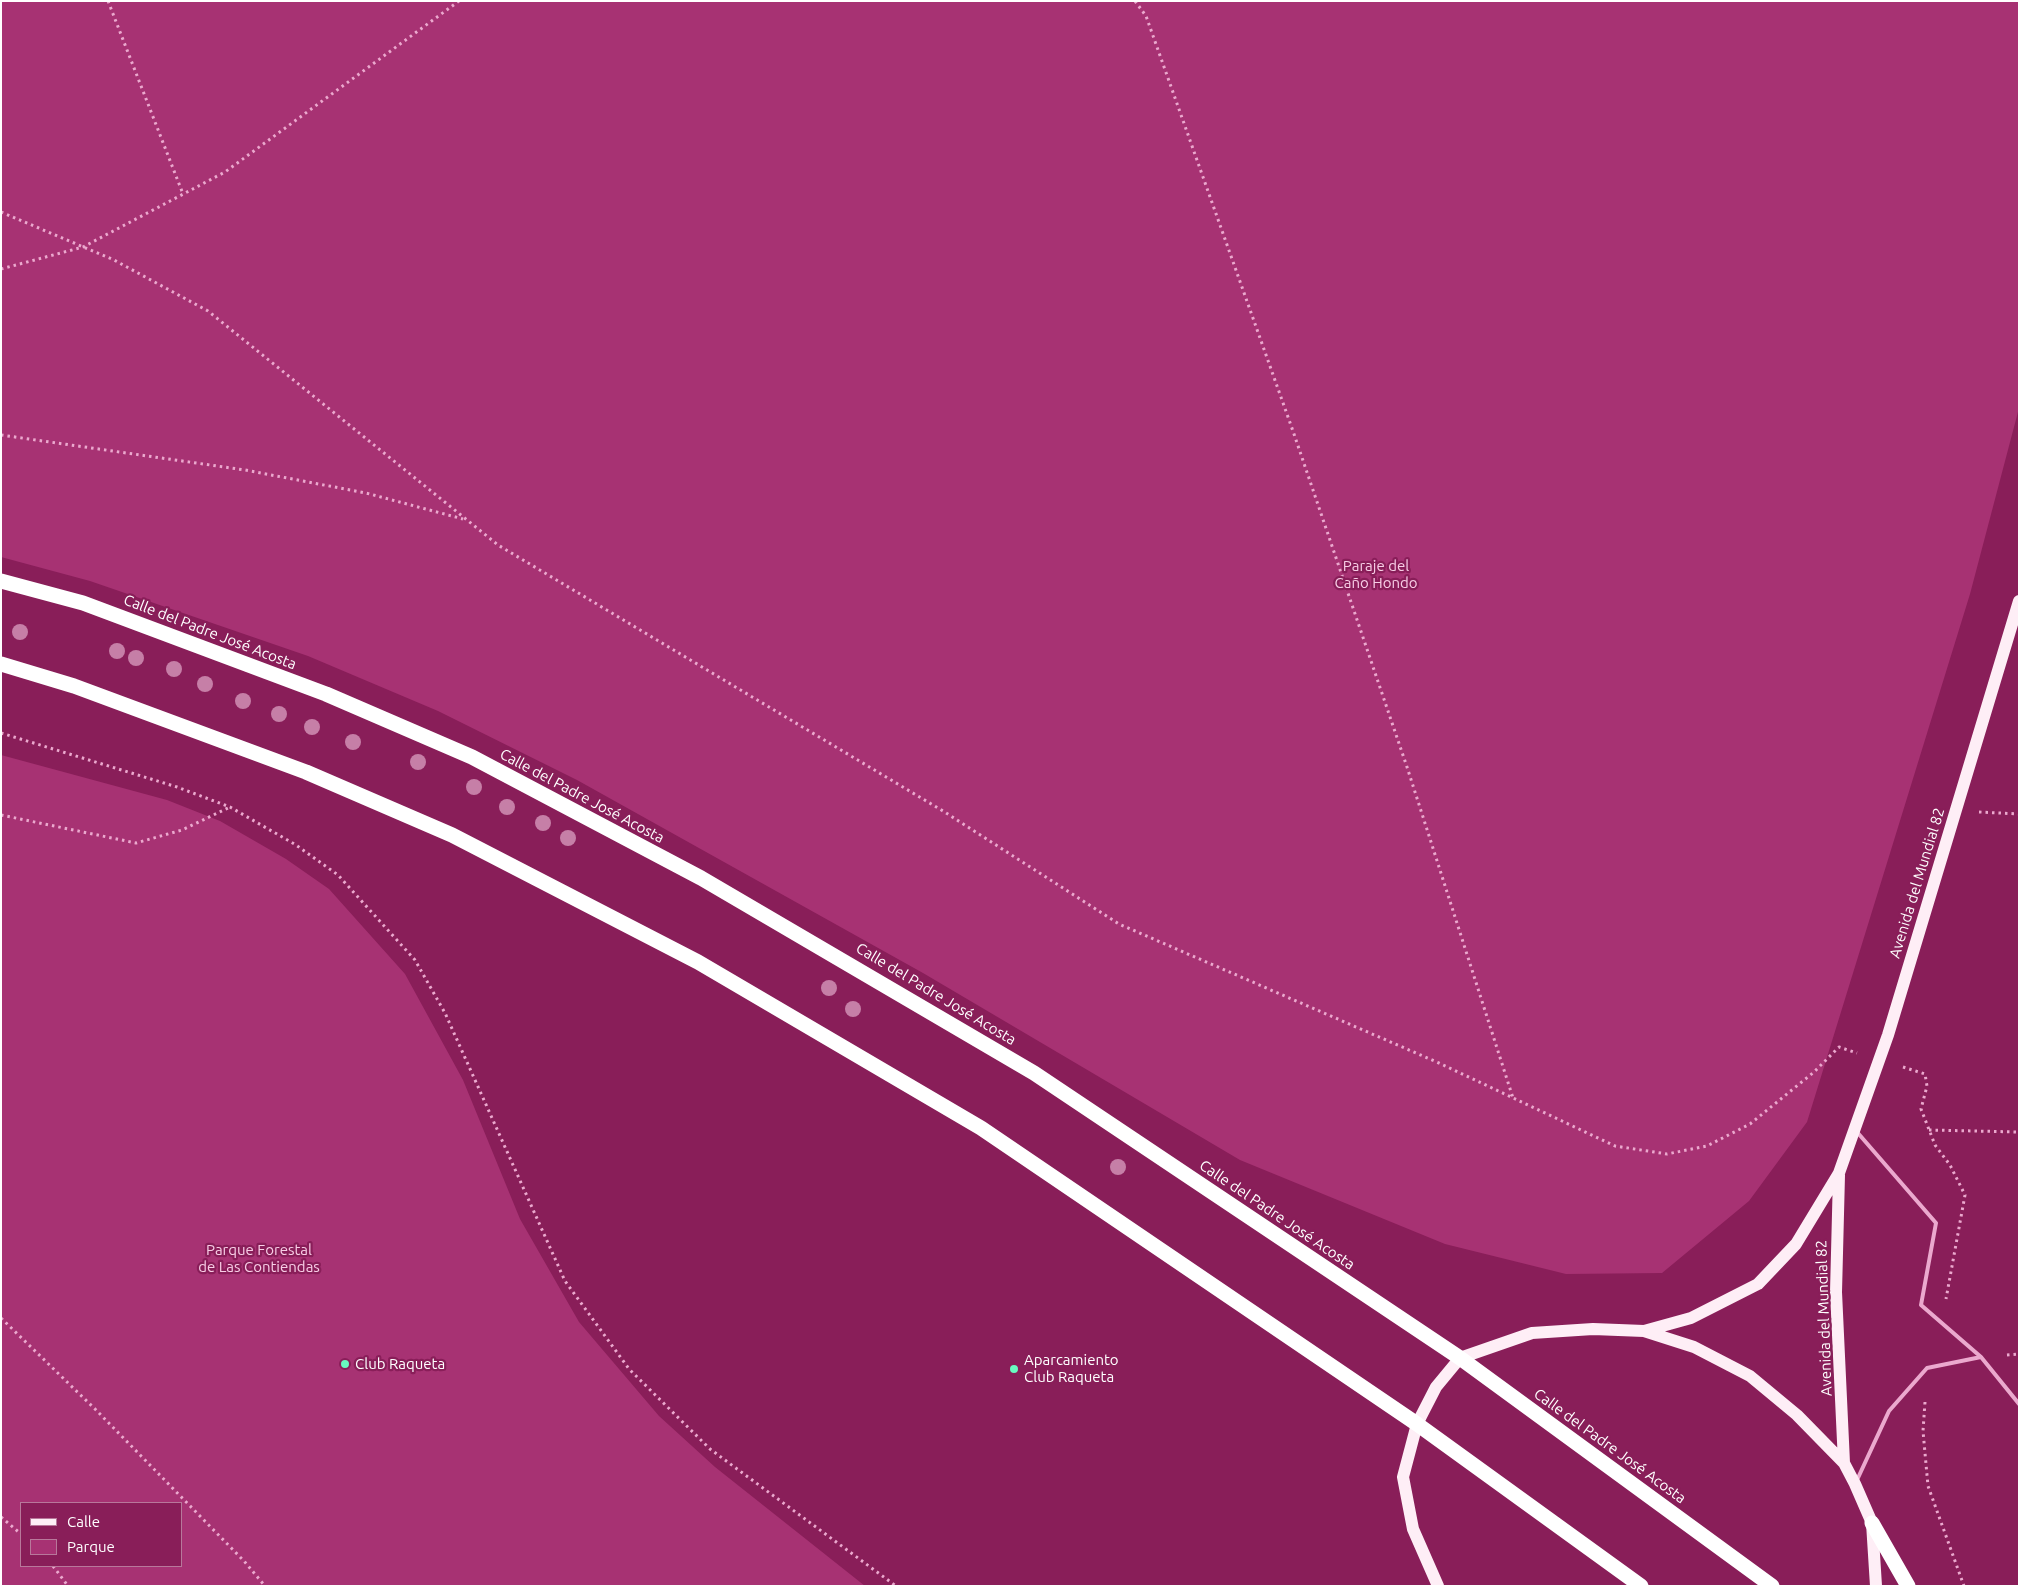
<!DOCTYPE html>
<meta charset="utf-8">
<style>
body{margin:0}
#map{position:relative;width:2020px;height:1587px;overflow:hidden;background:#891e59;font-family:Ubuntu,sans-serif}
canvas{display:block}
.frame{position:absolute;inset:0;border:2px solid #fff;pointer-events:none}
.legend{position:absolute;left:20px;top:1502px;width:162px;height:65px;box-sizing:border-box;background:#891e59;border:1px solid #b8789b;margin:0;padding:6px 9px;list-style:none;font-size:15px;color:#fff}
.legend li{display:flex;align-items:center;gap:10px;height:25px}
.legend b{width:25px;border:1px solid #b8789b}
</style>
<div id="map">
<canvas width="2020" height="1587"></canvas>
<div class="frame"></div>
<ul class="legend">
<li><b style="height:6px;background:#feeef6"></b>Calle</li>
<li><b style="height:14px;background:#a73273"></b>Parque</li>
</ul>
</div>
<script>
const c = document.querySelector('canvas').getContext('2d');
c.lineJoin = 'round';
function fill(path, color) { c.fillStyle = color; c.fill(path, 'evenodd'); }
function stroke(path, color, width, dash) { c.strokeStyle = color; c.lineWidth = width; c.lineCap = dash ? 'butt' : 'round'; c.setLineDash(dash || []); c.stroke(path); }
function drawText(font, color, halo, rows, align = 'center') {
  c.font = font + ' Ubuntu,sans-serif'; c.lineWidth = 4.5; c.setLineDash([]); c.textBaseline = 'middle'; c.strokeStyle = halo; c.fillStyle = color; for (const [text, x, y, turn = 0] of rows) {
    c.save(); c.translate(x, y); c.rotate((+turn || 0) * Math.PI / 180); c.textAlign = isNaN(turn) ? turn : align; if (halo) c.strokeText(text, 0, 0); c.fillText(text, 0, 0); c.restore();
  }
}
const green = new Path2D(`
 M1,1H2019V408L1970,594L1807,1122L1749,1201L1662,1273L1566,1274L1445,1244L1240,1160L923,973L577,780L438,711L308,656L90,581L1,557Z
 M1,755L167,800L220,821L286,859L329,889L405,974L463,1080L520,1219L579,1322L659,1416L715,1467L865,1586H1ZM21,1503H181V1566H21Z`);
const path = new Path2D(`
 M108,1L183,194
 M1135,1L1146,16L1294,434L1407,767L1513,1098
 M1,212L114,260L208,311L498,545L943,811L1119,924L1439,1063L1615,1146L1667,1154L1707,1146L1750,1124L1814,1072L1839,1047L1857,1053
 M1,269L83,247L225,172L459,1
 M1,435L245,470L366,493L463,519
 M1,733L177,787L230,807L296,845L338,875L415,960L445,1013L565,1281L629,1369L710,1449L896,1586
 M1979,812L2019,814
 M1,815L136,843L182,830L230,807
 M1903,1067L1925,1074L1927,1086L1921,1109L1935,1145L1950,1165L1965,1195L1946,1299
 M1929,1130L2019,1132
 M1,1318L96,1410L244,1561L265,1586
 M2007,1355L2019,1354
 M1925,1402L1923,1431L1928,1486L1964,1586
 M1,1517L21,1534
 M53,1566L68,1586`);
const lane = new Path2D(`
 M1857,1132L1936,1223L1921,1305L1981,1357L2019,1404
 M1857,1480L1889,1411L1927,1368L1981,1357`);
const primary = new Path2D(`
 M1839,1175L1836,1292L1844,1463
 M1644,1331L1691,1318L1758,1284L1796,1244L1839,1173L1888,1035L2019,601
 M1438,1586L1413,1529L1403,1477L1417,1424L1436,1387L1460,1358L1532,1333L1593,1329L1644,1331L1694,1347L1750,1376L1797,1415L1844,1463L1855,1484L1872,1523L1876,1586`);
const highway = new Path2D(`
 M1,581L83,603L326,694L472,757L701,878L1034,1073L1460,1358L1772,1586
 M1,664L74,686L306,772L452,835L698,962L981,1128L1417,1424L1641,1586
 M1872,1523L1908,1586`);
const trees = [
 [20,632],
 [117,651],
 [136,658],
 [174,669],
 [205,684],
 [243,701],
 [279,714],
 [312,727],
 [353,742],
 [418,762],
 [474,787],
 [507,807],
 [543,823],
 [568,838],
 [829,988],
 [853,1009],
 [1118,1167]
];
const markers = [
 [345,1364,5,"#68fac0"],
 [1014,1369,5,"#68fac0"]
];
const parkNames = [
 ["Paraje del",1376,566],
 ["Caño Hondo",1376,583],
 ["Parque Forestal",259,1250],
 ["de Las Contiendas",259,1267]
];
const streetNames = [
 ["Calle del Padre José Acosta",210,632,21],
 ["Calle del Padre José Acosta",582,796,28],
 ["Avenida del Mundial 82",1917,883,-73],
 ["Calle del Padre José Acosta",936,994,31],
 ["Calle del Padre José Acosta",1277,1215,34],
 ["Avenida del Mundial 82",1824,1318,-92],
 ["Calle del Padre José Acosta",1610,1446,36]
];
const poiNames = [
 ["Aparcamiento",1024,1360],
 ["Club Raqueta",1024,1377],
 ["Club Raqueta",355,1364]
];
fill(green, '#a73273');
stroke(path, '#eba9ce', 3, [2.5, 4]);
stroke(lane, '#eba9ce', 4);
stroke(primary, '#feeef6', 12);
stroke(highway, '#fff', 15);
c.fillStyle = '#c67fa7';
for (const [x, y] of trees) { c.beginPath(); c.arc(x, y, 8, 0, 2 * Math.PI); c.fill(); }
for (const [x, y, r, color] of markers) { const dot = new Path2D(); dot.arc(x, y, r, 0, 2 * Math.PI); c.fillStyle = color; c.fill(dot); stroke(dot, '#891e59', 2); }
drawText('15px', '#f8cee6', '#891e59', parkNames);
drawText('15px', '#fff', '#891e59', streetNames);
drawText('15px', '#fff', '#891e59', poiNames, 'left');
</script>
